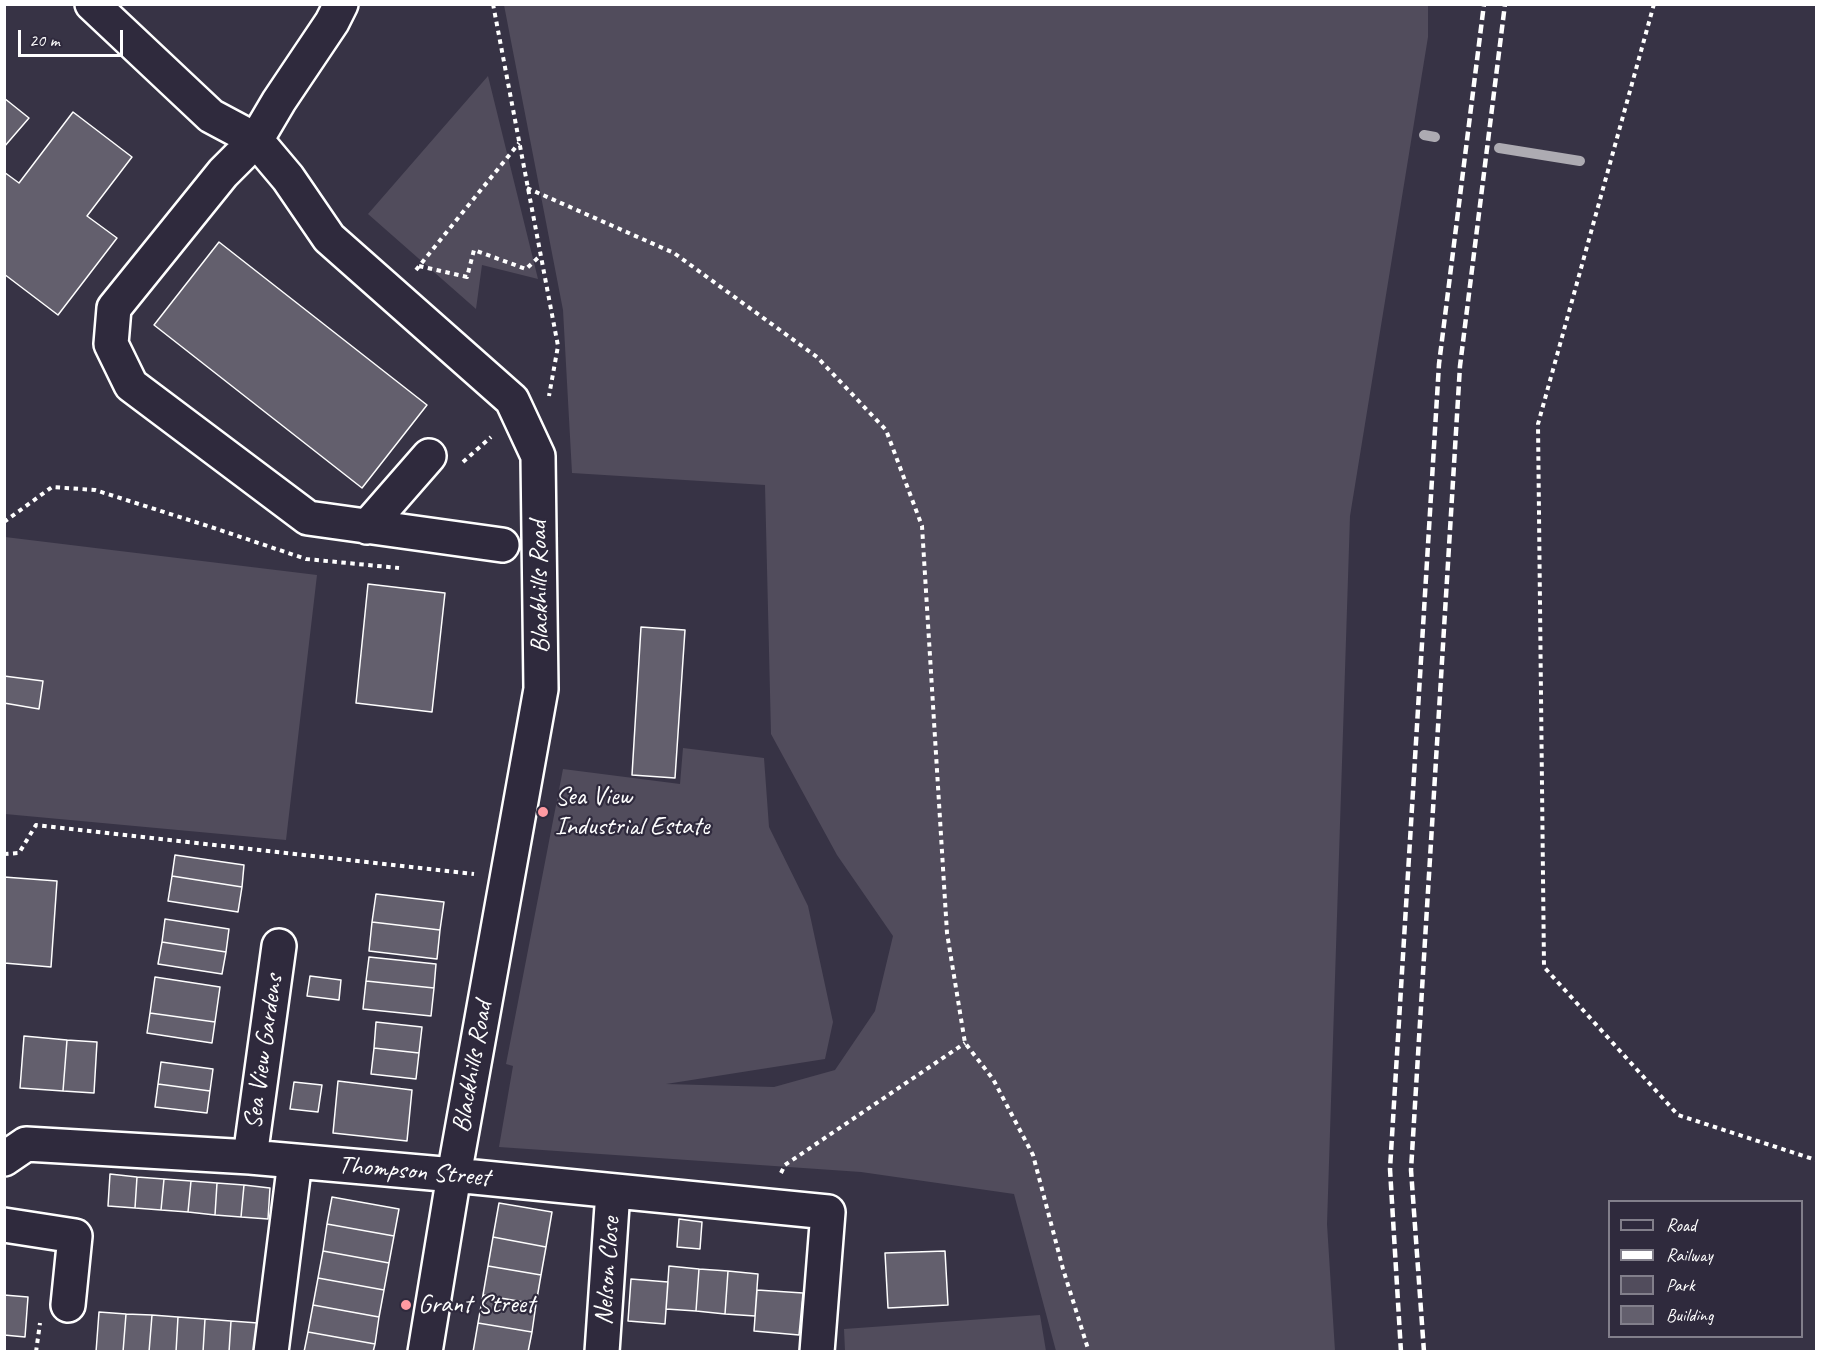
<!DOCTYPE html>
<style>
body{margin:0}
#map{position:relative;width:1821px;height:1356px;overflow:hidden;background:#373345;font-family:Caveat,sans-serif}
canvas{display:block}
.frame{position:absolute;inset:0;border:6px solid #fff;pointer-events:none}
.legend{position:absolute;left:1608px;top:1200px;width:195px;height:138px;box-sizing:border-box;background:#2f2a3d;border:2px solid #827f8b;margin:0;padding:8px 10px;list-style:none;font-size:18px;color:#fff}
.legend li{display:flex;align-items:center;gap:12px;height:30px}
.legend b{width:30px;border:2px solid #827f8b}
.scale{position:absolute;left:18px;top:30px;width:105px;height:27px;box-sizing:border-box;border:3px solid #fff;border-top:0;padding-left:8px;font-size:18px;line-height:21px;white-space:nowrap;color:#fff;-webkit-text-stroke:4px #2f2a3d;paint-order:stroke}
</style>
<div id="map">
<canvas width="1821" height="1356"></canvas>
<div class="frame"></div>
<ul class="legend">
<li><b style="height:8px;background:#2f2a3d"></b>Road</li>
<li><b style="height:8px;background:#fff"></b>Railway</li>
<li><b style="height:16px;background:#514c5c"></b>Park</li>
<li><b style="height:16px;background:#635f6d"></b>Building</li>
</ul>
<div class="scale">20 m</div>
</div>
<script>
const c = document.querySelector('canvas').getContext('2d');
c.lineJoin = 'round';
function fill(path, color) { c.fillStyle = color; c.fill(path, 'evenodd'); }
function stroke(path, color, width, dash) { c.strokeStyle = color; c.lineWidth = width; c.lineCap = dash ? 'butt' : 'round'; c.setLineDash(dash || []); c.stroke(path); }
function drawText(font, color, halo, rows, align = 'center') {
  c.font = font + ' Caveat,sans-serif'; c.lineWidth = 4.5; c.setLineDash([]); c.textBaseline = 'middle'; c.strokeStyle = halo; c.fillStyle = color; for (const [text, x, y, turn = 0] of rows) {
    c.save(); c.translate(x, y); c.rotate((+turn || 0) * Math.PI / 180); c.textAlign = isNaN(turn) ? turn : align; if (halo) c.strokeText(text, 0, 0); c.fillText(text, 0, 0); c.restore();
  }
}
const green = new Path2D(`
 M504,5H1428V37L1350,516L1327,1224L1335,1351H1056L1014,1194L861,1172L499,1147L513,1066L506,1064L563,769L680,784L683,748L764,758L769,827L808,906L833,1022L825,1059L666,1084L774,1087L835,1070L875,1011L893,936L837,855L771,734L765,485L572,473L563,310Z
 M488,76L538,279L482,265L476,309L368,214Z
 M5,537L317,575L286,840L5,814Z
 M1040,1315L1046,1351H845L844,1329Z`);
const stream = new Path2D(`
 M1424,135L1435,137
 M1499,148L1580,161`);
const building = new Path2D(`
 M4,98L29,118L4,147Z
 M73,112L132,157L87,216L117,238L58,315L4,274V172L19,183Z
 M219,242L427,405L362,488L154,325Z
 M368,584L445,593L432,712L356,703Z
 M641,627L685,630L675,778L632,775Z
 M4,676L43,681L39,709L4,703Z
 M175,855L244,865L242,887L172,876Z
 M172,876L242,887L238,912L168,901Z
 M4,877L57,881L51,967L4,963Z
 M376,894L444,902L440,930L372,922Z
 M165,919L229,929L226,952L162,942Z
 M372,922L440,930L437,959L369,951Z
 M162,942L226,952L222,974L158,964Z
 M369,957L436,964L434,988L366,981Z
 M310,976L341,980L339,1000L307,996Z
 M155,977L220,987L215,1022L150,1013Z
 M366,981L434,988L431,1016L363,1009Z
 M150,1013L215,1022L212,1043L147,1033Z
 M376,1022L422,1027L419,1053L374,1048Z
 M24,1036L67,1040L63,1091L20,1088Z
 M67,1040L97,1042L94,1093L63,1091Z
 M374,1048L419,1053L416,1079L371,1074Z
 M161,1062L213,1069L210,1091L158,1084Z
 M338,1081L412,1090L407,1141L333,1133Z
 M294,1082L322,1085L318,1112L290,1109Z
 M158,1084L210,1091L207,1113L155,1107Z
 M110,1174L137,1177L135,1208L108,1206Z
 M137,1177L164,1179L161,1210L135,1208Z
 M164,1179L191,1181L188,1212L161,1210Z
 M191,1181L217,1183L215,1215L188,1212Z
 M217,1183L244,1185L241,1217L215,1215Z
 M244,1185L270,1188L268,1219L241,1217Z
 M332,1197L399,1209L394,1236L327,1224Z
 M499,1203L552,1212L546,1247L493,1237Z
 M679,1219L702,1222L700,1249L677,1247Z
 M327,1224L394,1236L389,1263L323,1251Z
 M493,1237L546,1247L541,1275L488,1266Z
 M323,1251L389,1263L384,1290L318,1278Z
 M945,1251L948,1305L888,1308L885,1253Z
 M488,1266L541,1275L536,1304L483,1295Z
 M669,1266L699,1269L696,1311L666,1309Z
 M699,1269L728,1271L725,1314L696,1311Z
 M728,1271L758,1274L755,1316L725,1314Z
 M318,1278L384,1290L379,1317L313,1305Z
 M631,1279L668,1282L665,1324L628,1321Z
 M757,1290L803,1293L799,1335L754,1331Z
 M4,1295L28,1297L25,1337L4,1335Z
 M483,1295L536,1304L532,1332L478,1323Z
 M313,1305L379,1317L375,1344L308,1332Z
 M99,1312L126,1314L123,1352H96Z
 M126,1314L152,1315L149,1352H123Z
 M152,1315L178,1317L176,1352H149Z
 M178,1317L205,1319L203,1352H176Z
 M205,1319L231,1321L229,1352H203Z
 M231,1321L258,1323L256,1352H229Z
 M478,1323L532,1332L528,1352H473Z
 M308,1332L375,1344L373,1352H304Z`);
const path = new Path2D(`
 M493,4L558,346L549,396
 M1654,4L1538,424L1544,967L1678,1115L1816,1160
 M527,188L674,253L817,357L886,430L922,526L947,933L965,1043L993,1079L1033,1155L1063,1269L1089,1352
 M419,266L467,277L474,250L526,269L541,255
 M416,270L519,143
 M463,462L491,437
 M4,522L52,487L95,490L211,527L306,559L399,568
 M4,854L19,853L36,825L474,874
 M781,1173L785,1165L965,1043
 M36,1352L40,1323`);
const minor = new Path2D(`
 M92,4L211,116L256,140L288,178L329,238L512,400L538,456L541,689L454,1175L425,1352
 M341,4L332,22L279,101L256,140L223,173L114,308L111,344L131,385L308,518L502,545
 M367,527L429,456
 M250,1157L279,946
 M4,1159L26,1144L250,1157L454,1175L828,1212L817,1352
 M4,1225L75,1236L68,1305
 M271,1352L295,1161
 M602,1352L613,1191`);
const rail = new Path2D(`
 M1401,1352L1390,1169L1439,364L1484,4
 M1424,1352L1411,1170L1460,366L1505,4`);
const markers = [
 [543,812,6,"#ff9aa2"],
 [406,1305,6,"#ff9aa2"]
];
const streetNames = [
 ["Blackhills Road",540,587,-91],
 ["Sea View Gardens",264,1052,-82],
 ["Blackhills Road",473,1067,-80],
 ["Thompson Street",414,1172,5],
 ["Nelson Close",608,1271,-86]
];
const poiNames = [
 ["Sea View",555,797],
 ["Industrial Estate",555,827],
 ["Grant Street",418,1305]
];
fill(green, '#514c5c');
stroke(stream, '#adabb2', 10);
fill(building, '#635f6d');
stroke(building, '#fff', 1.5);
stroke(minor, '#fff', 38);
stroke(path, '#fff', 4, [4.5, 4.5]);
stroke(minor, '#2f2a3d', 33);
stroke(rail, '#fff', 4.5, [9, 4.5]);
for (const [x, y, r, color] of markers) { const dot = new Path2D(); dot.arc(x, y, r, 0, 2 * Math.PI); c.fillStyle = color; c.fill(dot); stroke(dot, '#2f2a3d', 2); }
drawText('26px', '#fff', '#2f2a3d', streetNames);
drawText('26px', '#fff', '#2f2a3d', poiNames, 'left');
</script>
